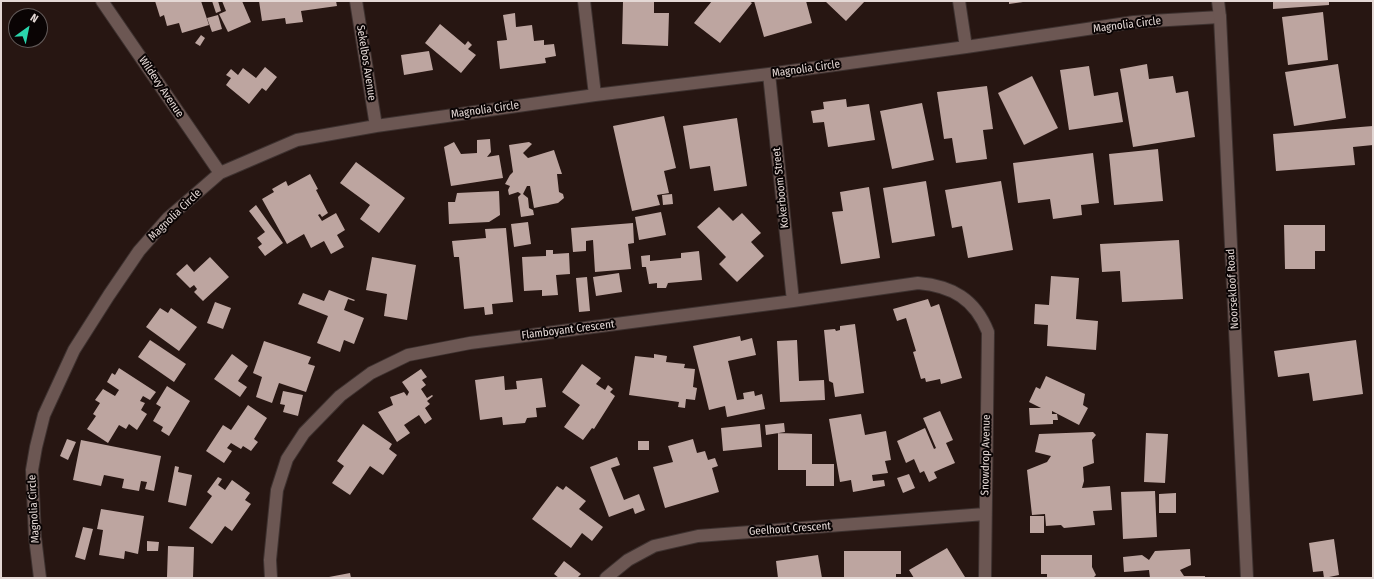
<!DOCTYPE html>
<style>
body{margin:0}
#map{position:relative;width:1374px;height:579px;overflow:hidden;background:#271612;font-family:"Fira Sans Condensed",sans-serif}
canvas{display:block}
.frame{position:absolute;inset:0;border:2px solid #e4d8d5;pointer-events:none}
.north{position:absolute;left:8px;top:8px;width:40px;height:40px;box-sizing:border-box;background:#0a0404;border:1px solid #615958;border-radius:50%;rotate:33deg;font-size:11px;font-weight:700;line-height:16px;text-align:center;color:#e4d8d5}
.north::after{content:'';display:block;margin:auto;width:14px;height:18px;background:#2ad5ac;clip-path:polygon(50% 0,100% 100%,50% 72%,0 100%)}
</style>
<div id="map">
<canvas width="1374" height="579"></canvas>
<div class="frame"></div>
<div class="north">N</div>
</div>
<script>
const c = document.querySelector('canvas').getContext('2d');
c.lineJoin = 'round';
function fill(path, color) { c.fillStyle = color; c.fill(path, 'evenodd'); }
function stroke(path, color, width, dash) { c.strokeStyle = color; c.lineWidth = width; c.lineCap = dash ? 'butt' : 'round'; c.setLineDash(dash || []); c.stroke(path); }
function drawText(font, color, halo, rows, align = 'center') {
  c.font = font + ' "Fira Sans Condensed",sans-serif'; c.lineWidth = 4; c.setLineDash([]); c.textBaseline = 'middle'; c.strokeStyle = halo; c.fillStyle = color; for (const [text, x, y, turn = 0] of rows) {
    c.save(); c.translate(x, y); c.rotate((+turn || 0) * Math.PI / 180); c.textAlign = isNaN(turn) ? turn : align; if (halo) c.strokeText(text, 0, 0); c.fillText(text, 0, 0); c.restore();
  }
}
const building = new Path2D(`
 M155,1H201L209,25L182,33L179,23L167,26L164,15L160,17Z
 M212,1H218L221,11L216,13Z
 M222,1H242L251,22L228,32L219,14L226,11Z
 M259,1H336L337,6L301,11L303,22L286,24L285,18L262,21Z
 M623,1H654V13H669L668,46L622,44Z
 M712,1H749L752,3L720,43L694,23Z
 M754,1H806L812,23L764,37Z
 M825,1H865L846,21Z
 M1009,1H1023V2L1009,4Z
 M1273,1H1329V5L1273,9Z
 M1323,12L1328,60L1288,65L1282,17Z
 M515,13L516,27L532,25L534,41L544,40V45L554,44L556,56L545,58L546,63L500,69L497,41L507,40L503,15Z
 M218,15L222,29L212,32L207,18Z
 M440,24L465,45L468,41L472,45L468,49L476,55L461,73L425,43Z
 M201,35L205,38L200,46L195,43Z
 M429,51L433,70L404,75L401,55Z
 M1147,64L1149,79L1173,76L1176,93L1188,91L1195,137L1133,147L1120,69Z
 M1338,64L1346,118L1294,126L1285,72Z
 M1089,66L1094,96L1118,92L1123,122L1069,130L1060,70Z
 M265,67L277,77L266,91L262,88L249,104L226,85L231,78L226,75L231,69L238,75L243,68L256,78Z
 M1032,76L1058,128L1024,145L998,93Z
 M987,86L993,129L983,130L987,159L956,163L952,138L944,139L937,92Z
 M846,99L847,107L869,104L875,140L828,147L824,122L813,123L811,111L824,109L823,102Z
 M922,103L934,160L892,169L880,111Z
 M664,116L676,168L664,171L669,193L657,195L660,205L632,211L613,126Z
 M737,118L747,186L714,191L710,166L690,169L683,126Z
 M1373,126V145L1353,147L1355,165L1276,171L1273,134Z
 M490,139L491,152L487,157L499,155L503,178L451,186L444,147L454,142L461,154L477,153V140Z
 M529,142L532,144L523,153L528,158L554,150L562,174H557L559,192L563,194L564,198L558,203L534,208L530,186H527L523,194L528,198L529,208L533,210L534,215L521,217L518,197L521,194L518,192L509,195L508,190L510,186L505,184L510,175L513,172L509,145Z
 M1158,149L1163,201L1114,205L1109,154Z
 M1093,153L1099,203L1081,205L1082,215L1053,219L1050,199L1018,203L1013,163Z
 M356,162L405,198L379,233L360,219L370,205L340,183Z
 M310,174L318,189L316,190L328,213L322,217L320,214L318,215L322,221L336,213L345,230L337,235L344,247L331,254L324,241L311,248L304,234L287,244L262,199L274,192L272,189L286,181L288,186Z
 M926,181L935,236L892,243L883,188Z
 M1001,181L1013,250L968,258L962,226L952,228L945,190Z
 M869,187L880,258L841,264L832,212L843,211L840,192Z
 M499,191L500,215L489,222L449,224L448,202H455L457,193Z
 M672,194L673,204L663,205L662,195Z
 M256,205L283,243L265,256L258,247L262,244L257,238L265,232L249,211Z
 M719,207L733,221L742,213L761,233L751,242L764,256L737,282L719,264L726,257L697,227Z
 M661,212L666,235L639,240L635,217Z
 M528,222L531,244L514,247L511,224Z
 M633,223L634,243L628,244L631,269L595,272L593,240L586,241V251L573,252L571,228Z
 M1284,225H1325V251H1315V269H1285Z
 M506,228L513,302L492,304L493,314L485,315L484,307L464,309L459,257H454L452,241L486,238L485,229Z
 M1179,240L1183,299L1122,302L1120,271L1102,272L1100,244Z
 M546,250H553V254L569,253L570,274L556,275L558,295L542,296V290L524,291L522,257L546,256Z
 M699,251L702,280L668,283L666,288H657V283L649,284L646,267H642L641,256L650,255V261L681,258V253Z
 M210,257L229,277L203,301L194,292L197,289L194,285L190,288L176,274L187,264L194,272Z
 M372,257L416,265L407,320L384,316L387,294L366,290Z
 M619,273L622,292L596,296L593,277Z
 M1051,276L1079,278L1076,319L1098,321L1096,350L1047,346L1048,325L1034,324L1035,304L1049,305Z
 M587,277L590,311L579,312L576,278Z
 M329,290L355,300L354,301L348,299L344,310L364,318L354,344L344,340L340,352L317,343L328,316L298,304L303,293L324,301Z
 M928,299L931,307L939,304L962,378L941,384L940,379L926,382L925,378L921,379L913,352L916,351L906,318L897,321L893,309Z
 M215,302L231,308L223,329L207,323Z
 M160,308L168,313L171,308L197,327L179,351L146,327Z
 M855,324L864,393L835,397L833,383L829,381L824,330L835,329L836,331L840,330V326Z
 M740,336L741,341L752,338L756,355L728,361L737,400L744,399L743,393L754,391L755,396L762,394L765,409L727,417L725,406L709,410L693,346Z
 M150,340L186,364L174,382L138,357Z
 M797,340L799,381L824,380L825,400L780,402L777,341Z
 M1356,340L1363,394L1313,401L1309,373L1278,377L1274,351Z
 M264,341L311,357L308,364L315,366L306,392L279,383L272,403L256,397L262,377L253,373Z
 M232,354L248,366L238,381L247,387L240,397L214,379Z
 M654,354L667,356L666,362L685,364L684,368L695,369L693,387L697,388L695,400L686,399L685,408L678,407L679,402L629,395L635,356L654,358Z
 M582,364L601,378L596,384L605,390L608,385L613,389L610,392L615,396L594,429L592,428L583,440L564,427L580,405L562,392Z
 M119,368L156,392L150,400L143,396L140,401L145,403L141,410L147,414L137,430L129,424L126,429L119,425L108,443L87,429L96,416L93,414L100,403L95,400L103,389L115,396L119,390L107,382L112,373L115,375Z
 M421,369L427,377L422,380L426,385L421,389L427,398L432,395L433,396L427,401L430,404L425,408L432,419L425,424L419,415L404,425L410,433L397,442L378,412L393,405L390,397L404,392L407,396L409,392L402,382Z
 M504,376L505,390L517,389L516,381L542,378L546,407L536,408L537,417L527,418L525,423L503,425L502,417L480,420L475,380Z
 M1046,376L1085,394L1083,405L1088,408L1079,425L1052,411V414H1057L1058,420H1053V424L1030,425L1029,408H1041L1029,402L1036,387L1040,389Z
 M167,386L190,401L169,436L161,431L163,427L153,421L161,407L156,404Z
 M283,391L303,395L298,416L283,412L285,405L280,404Z
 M248,405L267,418L254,439L258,442L251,451L243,446L241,449L231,443L227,448L232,451L224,463L206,451L223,425L231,430Z
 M940,411L953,440L946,443L955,463L934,472L937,478L929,482L924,471L920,473L914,459L906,463L897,441L925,428L934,449L936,448L923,418Z
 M861,414L865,435L886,431L891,460L885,461L888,473L872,475L873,481L884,480L885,486L853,492L851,480L840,482L829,419Z
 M784,423L785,432L766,435L765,425Z
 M363,424L392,444L389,449L397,455L383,475L370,466L350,495L332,483L344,466L337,461Z
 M760,424L762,447L723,451L721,428Z
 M1093,432L1096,435L1092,440L1094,463L1083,467L1084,481L1082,488L1110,486L1112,510L1093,511L1095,525L1064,528L1061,525L1046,526L1045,514L1032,515L1027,470L1047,462L1051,456L1035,452L1039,434Z
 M778,433L812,434V464H834V486H806V470H778Z
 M1146,433L1168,434L1165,483L1144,482Z
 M67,439L76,442L68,460L60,456Z
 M693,439L697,453L705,451L708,460L715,458L718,466L712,468L719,492L665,508L653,467L673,462L668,446Z
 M81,440L161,456L154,491L145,489L147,482L141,481L139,491L122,488L124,479L104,475L101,486L73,480Z
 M638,441H649V450H638Z
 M617,457L620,465L611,468L624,500L639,494L645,510L635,514L633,508L609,517L590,467Z
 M175,466L179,467L178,472L192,475L186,506L168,502Z
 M909,474L915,488L903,493L897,478Z
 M218,477L222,479L218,485L225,490L232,480L250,493L245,500L251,504L232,531L225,526L212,544L189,528L212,496L207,492Z
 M557,486L563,490L566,486L586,501L579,509L603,527L592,541L582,533L571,548L532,519Z
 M1155,491L1157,537L1123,539L1121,492Z
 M1176,493V513H1159V494Z
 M101,509L144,516L138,554L125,551L124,559L99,555L103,530L97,529Z
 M1030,516H1044V533H1030Z
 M83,527L93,529L85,560L75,557Z
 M1334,539L1339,575L1324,578L1323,571L1313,572L1309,543Z
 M147,541L159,542L158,551H147Z
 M168,546L194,547L193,578L167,577Z
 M947,548L965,577L963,578H914L909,570Z
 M1190,549L1191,565L1180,570L1184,576H1205V578H1150L1149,570L1124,572L1123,557L1142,555L1149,560L1155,551Z
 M844,551H901V574H896V578L844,577Z
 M818,555L822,578H778L776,561Z
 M1041,555H1092V567L1096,575L1093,578H1047V574H1041Z
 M564,561L581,574L577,578H559L554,574Z
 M350,573L351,578H329V577Z`);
const minor = new Path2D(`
 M102,1L220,173
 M356,1L376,126
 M584,1L595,95
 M959,1L966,47
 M769,74L793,301
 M40,578L35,537L32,470L36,447L44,415L74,350L109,295L139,251L168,218L220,173L297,140L376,126L595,95L769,74L966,47L1134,22L1220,17
 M271,578L270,560L277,490L287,459L304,433L340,396L371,373L408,355L470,343L793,301L918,283C952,286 975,299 988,332L985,578
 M606,578L628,560L654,546L698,536L985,514`);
const tertiary = new Path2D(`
 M1218,1L1220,17L1247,578`);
const streetNames = [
 ["Magnolia Circle",1127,25,-7],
 ["Sekelbos Avenue",366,63,81],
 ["Magnolia Circle",806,69,-8],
 ["Wildevy Avenue",161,87,56],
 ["Magnolia Circle",485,110,-8],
 ["Kokerboom Street",781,188,-96],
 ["Magnolia Circle",175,215,-44],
 ["Noorsekloof Road",1233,289,-93],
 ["Flamboyant Crescent",568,330,-7],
 ["Snowdrop Avenue",986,455,-89],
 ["Magnolia Circle",34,509,-93],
 ["Geelhout Crescent",790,529,-4]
];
fill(building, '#bda5a0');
stroke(minor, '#3e3230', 14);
stroke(tertiary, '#3e3230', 14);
stroke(minor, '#6c5753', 12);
stroke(tertiary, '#6c5753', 12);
drawText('11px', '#e4d8d5', '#0a0404', streetNames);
</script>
